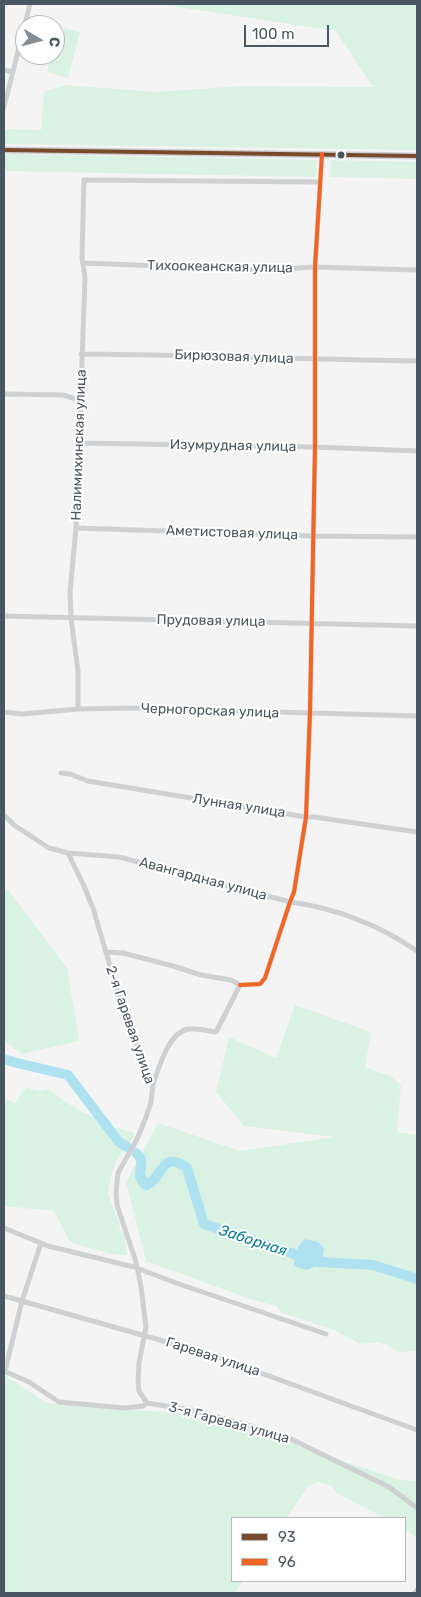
<!DOCTYPE html>
<meta charset="utf-8">
<style>
body{margin:0}
#map{position:relative;width:421px;height:1597px;overflow:hidden;background:#f4f4f4;font-family:Rubik,sans-serif}
canvas{display:block}
.frame{position:absolute;inset:0;border:5px solid #4a5661;pointer-events:none}
.legend{position:absolute;left:231px;top:1517px;width:175px;height:65px;box-sizing:border-box;background:#fff;border:1px solid #b7bbc0;margin:0;padding:6px 9px;list-style:none;font-size:15px;color:#4a5661}
.legend li{display:flex;align-items:center;gap:10px;height:25px}
.legend b{width:25px;border:1px solid #b7bbc0}
.north{position:absolute;left:15px;top:15px;width:50px;height:50px;box-sizing:border-box;background:#fff;border:1px solid #b7bbc0;border-radius:50%;rotate:98deg;font-size:14px;font-weight:700;line-height:20px;text-align:center;color:#4a5661}
.north::after{content:'';display:block;margin:auto;width:18px;height:22px;background:#868d94;clip-path:polygon(50% 0,100% 100%,50% 72%,0 100%)}
.scale{position:absolute;left:244px;top:25px;width:85px;height:22px;box-sizing:border-box;border:2px solid #4a5661;border-top:0;padding-left:6px;font-size:15px;line-height:18px;white-space:nowrap;color:#4a5661;-webkit-text-stroke:4px #fff;paint-order:stroke}
</style>
<div id="map">
<canvas width="421" height="1597"></canvas>
<div class="frame"></div>
<ul class="legend">
<li><b style="height:6px;background:#7a4b2a"></b>93</li>
<li><b style="height:6px;background:#f26522"></b>96</li>
</ul>
<div class="north">С</div>
<div class="scale">100 m</div>
</div>
<script>
const c = document.querySelector('canvas').getContext('2d');
c.lineJoin = 'round';
function fill(path, color) { c.fillStyle = color; c.fill(path, 'evenodd'); }
function stroke(path, color, width, dash) { c.strokeStyle = color; c.lineWidth = width; c.lineCap = dash ? 'butt' : 'round'; c.setLineDash(dash || []); c.stroke(path); }
function drawText(font, color, halo, rows, align = 'center') {
  c.font = font + ' Rubik,sans-serif'; c.lineWidth = 4; c.setLineDash([]); c.textBaseline = 'middle'; c.strokeStyle = halo; c.fillStyle = color; for (const [text, x, y, turn = 0] of rows) {
    c.save(); c.translate(x, y); c.rotate((+turn || 0) * Math.PI / 180); c.textAlign = isNaN(turn) ? turn : align; if (halo) c.strokeText(text, 0, 0); c.fillText(text, 0, 0); c.restore();
  }
}
const green = new Path2D(`
 M159,4H417V150L4,144L5,129L41,130L44,92L65,85L156,92L243,86L373,87L336,31Z
 M64,28L80,32L68,78L47,72L51,55L57,56Z
 M4,154L317,160L316,177L4,171Z
 M331,160L417,162V179L330,177Z
 M4,887L8,890L67,968L79,1041L22,1054L4,1041Z
 M295,1005L371,1032L365,1067L390,1076L401,1085L397,1132L417,1135V1351L398,1352L387,1345L378,1342L360,1344L334,1330L281,1312L276,1306L250,1299L146,1261L126,1182L158,1123L240,1151L335,1137L244,1126L216,1092L229,1037L276,1058ZM305,1239L322,1265L307,1270L294,1257L298,1245Z
 M26,1087C35,1091 40,1092 49,1089L64,1101L84,1113L106,1120L114,1127L134,1133V1136L116,1161L110,1179L108,1194L119,1223L120,1231L124,1232L127,1255C115,1257 83,1246 70,1242L54,1211L4,1206V1098L15,1103Z
 M4,1375L47,1403L188,1414L291,1439L299,1447L401,1480L417,1481V1537L405,1530V1518H385L338,1494L330,1485L318,1482L309,1485L286,1518H232V1581H243L235,1593H4Z`);
const water = new Path2D(`
 M305,1239L318,1242L324,1248L322,1264L307,1270L294,1266C294,1255 296,1246 305,1239Z`);
const river = new Path2D(`
 M4,1059L13,1062L68,1075L119,1142L127,1147
 M136,1153C145,1161 140,1165 140,1176L144,1184L147,1185C164,1177 161,1149 187,1168L204,1224L318,1262L373,1265L417,1279`);
const street = new Path2D(`
 M4,70L12,72
 M4,107L30,4
 M83,263L267,270L315,267L417,270
 M81,354C193,355 305,359 417,361
 M4,394L63,395L79,400
 M79,443L315,447L417,451
 M76,528L314,536L417,537
 M4,616L417,626
 M78,709V671L71,618L70,592L76,528L85,278L82,257L84,180L320,182
 M4,712L22,714L78,709L134,708L417,716
 M61,773L70,774L88,781L306,817H314L417,832
 M4,815L14,825L49,848L68,853L119,857L290,902C335,908 379,925 417,951
 M68,853L83,884L93,908L120,1000L153,1084L151,1102L145,1120L137,1139L118,1173L116,1192L117,1205L136,1262L141,1287L146,1327L139,1363L138,1382L139,1391L147,1403
 M106,952L123,953L173,966L201,975L231,980L240,985
 M240,985L260,984L265,978L290,902L294,892L306,817L310,712L315,447V267L322,154
 M153,1084C159,1068 168,1033 188,1029C196,1028 208,1031 216,1032L240,985
 M4,1228L48,1246L134,1267L176,1283L326,1334
 M4,1296L206,1353L417,1430
 M4,1371L29,1382L59,1402L125,1408L143,1406L147,1403L191,1410L251,1426L291,1439L389,1487L417,1508
 M5,1371L22,1301L41,1243
 M415,1593L417,1590`);
const secondary = new Path2D(`
 M4,150L417,156`);
const bus1 = new Path2D(`
 M4,150L417,156`);
const bus2 = new Path2D(`
 M240,985L260,984L265,978L290,902L294,892L306,817L310,712L315,447V267L322,154`);
const markers = [
 [341,155,4.5,"#4a5661"]
];
const streetNames = [
 ["Тихоокеанская улица",220,267,1],
 ["Бирюзовая улица",234,357,2],
 ["Налимихинская улица",79,445,-88],
 ["Изумрудная улица",233,446,1],
 ["Аметистовая улица",232,533,2],
 ["Прудовая улица",211,621,1],
 ["Черногорская улица",210,711,2],
 ["Лунная улица",239,806,9],
 ["Авангардная улица",203,879,15],
 ["2-я Гаревая улица",130,1025,71],
 ["Гаревая улица",213,1357,18],
 ["3-я Гаревая улица",229,1423,15]
];
const waterNames = [
 ["Заборная",253,1241,18]
];
fill(green, '#d9f2e3');
fill(water, '#aee2f0');
stroke(river, '#aee2f0', 10);
stroke(street, '#ced0d2', 5);
stroke(secondary, '#ced0d4', 7);
stroke(bus1, '#7a4b2a', 4);
stroke(bus2, '#f26522', 4);
for (const [x, y, r, color] of markers) { const dot = new Path2D(); dot.arc(x, y, r, 0, 2 * Math.PI); c.fillStyle = color; c.fill(dot); stroke(dot, '#fff', 2); }
drawText('14px', '#4a5661', '#fff', streetNames);
drawText('italic 15px', '#0c7c9b', '#fff', waterNames);
</script>
